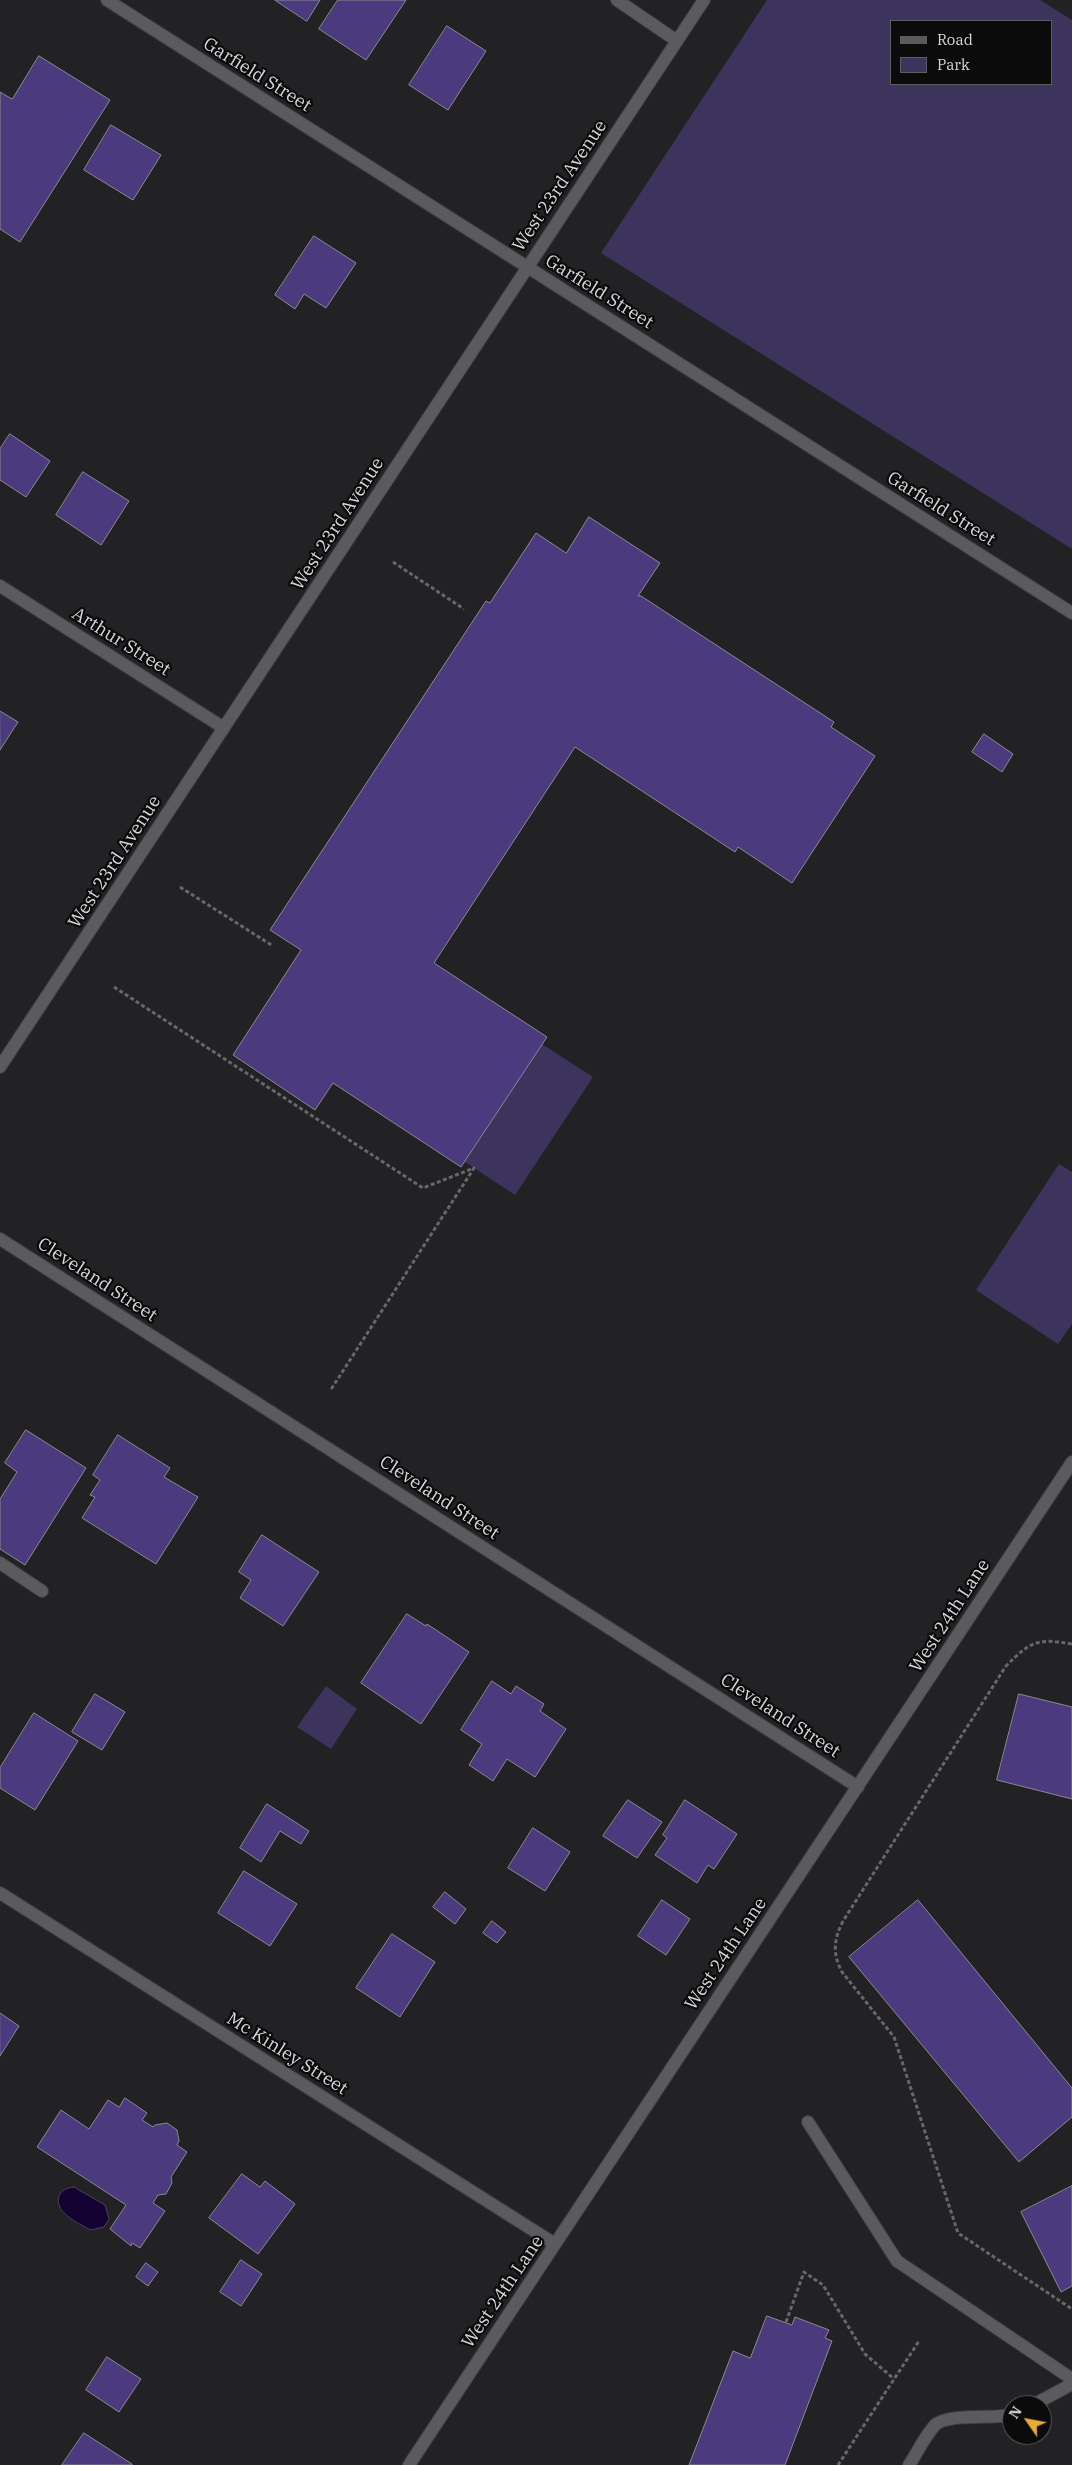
<!DOCTYPE html>
<style>
body{margin:0}
#map{position:relative;width:1072px;height:2465px;overflow:hidden;background:#222124;font-family:"IBM Plex Serif",serif}
canvas{display:block}
.legend{position:absolute;left:890px;top:20px;width:162px;height:65px;box-sizing:border-box;background:#0b0b0c;border:1px solid #5d5d5e;margin:0;padding:6px 9px;list-style:none;font-size:15px;color:#d7d7d9}
.legend li{display:flex;align-items:center;gap:10px;height:25px}
.legend b{width:25px;border:1px solid #5d5d5e}
.north{position:absolute;left:1002px;top:2395px;width:50px;height:50px;box-sizing:border-box;background:#0b0b0c;border:1px solid #5d5d5e;border-radius:50%;rotate:303deg;font-size:14px;font-weight:700;line-height:20px;text-align:center;color:#d7d7d9}
.north::after{content:'';display:block;margin:auto;width:18px;height:22px;background:#e5ad35;clip-path:polygon(50% 0,100% 100%,50% 72%,0 100%)}
</style>
<div id="map">
<canvas width="1072" height="2465"></canvas>
<ul class="legend">
<li><b style="height:6px;background:#5b5b5f"></b>Road</li>
<li><b style="height:14px;background:#3c345c"></b>Park</li>
</ul>
<div class="north">N</div>
</div>
<script>
const c = document.querySelector('canvas').getContext('2d');
c.lineJoin = 'round';
function fill(path, color) { c.fillStyle = color; c.fill(path, 'evenodd'); }
function stroke(path, color, width, dash) { c.strokeStyle = color; c.lineWidth = width; c.lineCap = dash ? 'butt' : 'round'; c.setLineDash(dash || []); c.stroke(path); }
function drawText(font, color, halo, rows, align = 'center') {
  c.font = font + ' "IBM Plex Serif",serif'; c.lineWidth = 4.5; c.setLineDash([]); c.textBaseline = 'middle'; c.strokeStyle = halo; c.fillStyle = color; for (const [text, x, y, turn = 0] of rows) {
    c.save(); c.translate(x, y); c.rotate((+turn || 0) * Math.PI / 180); c.textAlign = isNaN(turn) ? turn : align; if (halo) c.strokeText(text, 0, 0); c.fillText(text, 0, 0); c.restore();
  }
}
const green = new Path2D(`
 M767,0H1040L1072,20V549L601,253ZM1051,21V84H891V21Z
 M542,1044L593,1077L515,1195L465,1162Z
 M1059,1164L1072,1172V1324L1058,1344L976,1290Z
 M326,1686L357,1709L331,1749L297,1727Z`);
const water = new Path2D(`
 M74,2187L105,2205L109,2219L104,2227L91,2230C79,2224 51,2211 60,2194C63,2189 68,2188 74,2187Z`);
const building = new Path2D(`
 M275,0H320L307,21Z
 M338,0H406L366,60L319,29Z
 M447,26L486,51L448,110L409,85Z
 M39,56L110,100L20,242L0,229V92L12,99Z
 M111,125L161,155L133,200L84,170Z
 M314,236L356,263L326,308L304,294L295,309L275,295Z
 M10,434L50,461L26,497L0,480V449Z
 M83,472L129,501L101,545L56,515Z
 M589,517L660,563L638,596H641L834,722L831,727L875,756L792,883L738,847L735,852L575,747L434,963L547,1037L461,1167L333,1083L315,1110L233,1055L301,950L270,930L486,601L490,603L536,533L566,553Z
 M0,711L18,722L0,750Z
 M984,734L1013,754L1002,772L972,752Z
 M26,1430L86,1468L25,1565L0,1549V1499L17,1472L5,1463Z
 M118,1435L170,1468L164,1477L198,1497L156,1564L82,1518L95,1497L90,1495L100,1480L93,1475Z
 M262,1535L319,1572L283,1626L240,1598L251,1580L239,1572Z
 M407,1614L426,1626L427,1624L469,1652L421,1724L361,1683Z
 M492,1681L511,1694L516,1686L544,1704L540,1711L566,1729L535,1777L507,1759L493,1781L469,1765L482,1744L461,1730Z
 M95,1694L125,1712L102,1750L72,1732Z
 M1019,1694L1072,1707V1799L997,1780Z
 M34,1713L78,1741L35,1810L0,1788V1768Z
 M628,1800L662,1822L637,1858L603,1836Z
 M685,1800L737,1834L714,1869L708,1865L697,1883L655,1855L667,1838L663,1835Z
 M267,1804L309,1831L301,1844L280,1831L261,1862L240,1848Z
 M533,1828L570,1852L545,1891L508,1868Z
 M244,1871L297,1904L270,1946L218,1913Z
 M445,1892L466,1909L455,1924L433,1907Z
 M662,1900L690,1919L666,1955L638,1936Z
 M918,1900L1072,2088V2117L1019,2162L849,1957Z
 M492,1921L506,1932L497,1943L483,1933Z
 M392,1934L435,1962L400,2017L356,1988Z
 M0,2013L19,2026L0,2056Z
 M125,2098L147,2113L142,2120L153,2127L155,2125L167,2123L177,2130L179,2141L177,2145L187,2152L171,2177L172,2183L166,2194L158,2195L153,2203L165,2211L140,2248L132,2243L131,2246L110,2229L126,2205L37,2147L61,2110L89,2129L108,2100L119,2107Z
 M242,2174L260,2187L265,2181L295,2204L258,2254L209,2218Z
 M1072,2186V2286L1061,2292L1021,2212Z
 M241,2260L262,2274L241,2306L220,2292Z
 M146,2263L158,2272L148,2286L136,2277Z
 M767,2316L792,2325L795,2317L829,2330L825,2338L832,2341L785,2465H689L733,2351L750,2358Z
 M107,2357L141,2379L119,2412L86,2390Z
 M84,2433L132,2464V2465H62Z`);
const path = new Path2D(`
 M393,562L464,609
 M180,887L273,946
 M114,987L423,1188L474,1168L330,1391
 M1072,1644C1037,1638 1031,1641 1006,1666L843,1921C834,1939 832,1953 842,1972L894,2037L958,2233L1072,2309
 M786,2322L804,2272L823,2285L865,2354L894,2379
 M838,2465L919,2341`);
const lane = new Path2D(`
 M617,0L677,41
 M0,1563L42,1591
 M808,2122L897,2261L1072,2379
 M1033,2405L1072,2384
 M909,2465C917,2453 925,2436 935,2425C948,2413 992,2419 1012,2415`);
const street = new Path2D(`
 M107,0L1072,613
 M0,586L224,728
 M0,1067L704,0
 M0,1239L858,1787
 M0,1893L555,2244
 M409,2465L1072,1462`);
const streetNames = [
 ["Garfield Street",257,75,32],
 ["West 23rd Avenue",560,186,-56],
 ["Garfield Street",599,292,32],
 ["Garfield Street",941,509,32],
 ["West 23rd Avenue",338,524,-57],
 ["Arthur Street",121,642,32],
 ["West 23rd Avenue",115,862,-57],
 ["Cleveland Street",97,1280,33],
 ["Cleveland Street",439,1498,33],
 ["West 24th Lane",950,1616,-57],
 ["Cleveland Street",780,1716,33],
 ["West 24th Lane",726,1954,-56],
 ["Mc Kinley Street",287,2054,32],
 ["West 24th Lane",503,2292,-56]
];
fill(green, '#3c345c');
fill(water, '#120131');
stroke(water, '#4d4163', 1);
fill(building, '#4b3a7e');
stroke(building, '#8b8a8e', 1);
stroke(lane, '#3c3c3f', 14);
stroke(street, '#3c3c3f', 14);
stroke(path, '#676769', 3, [4, 2.5]);
stroke(lane, '#5b5b5f', 12);
stroke(street, '#5b5b5f', 12);
drawText('18px', '#d7d7d9', '#0b0b0c', streetNames);
</script>
